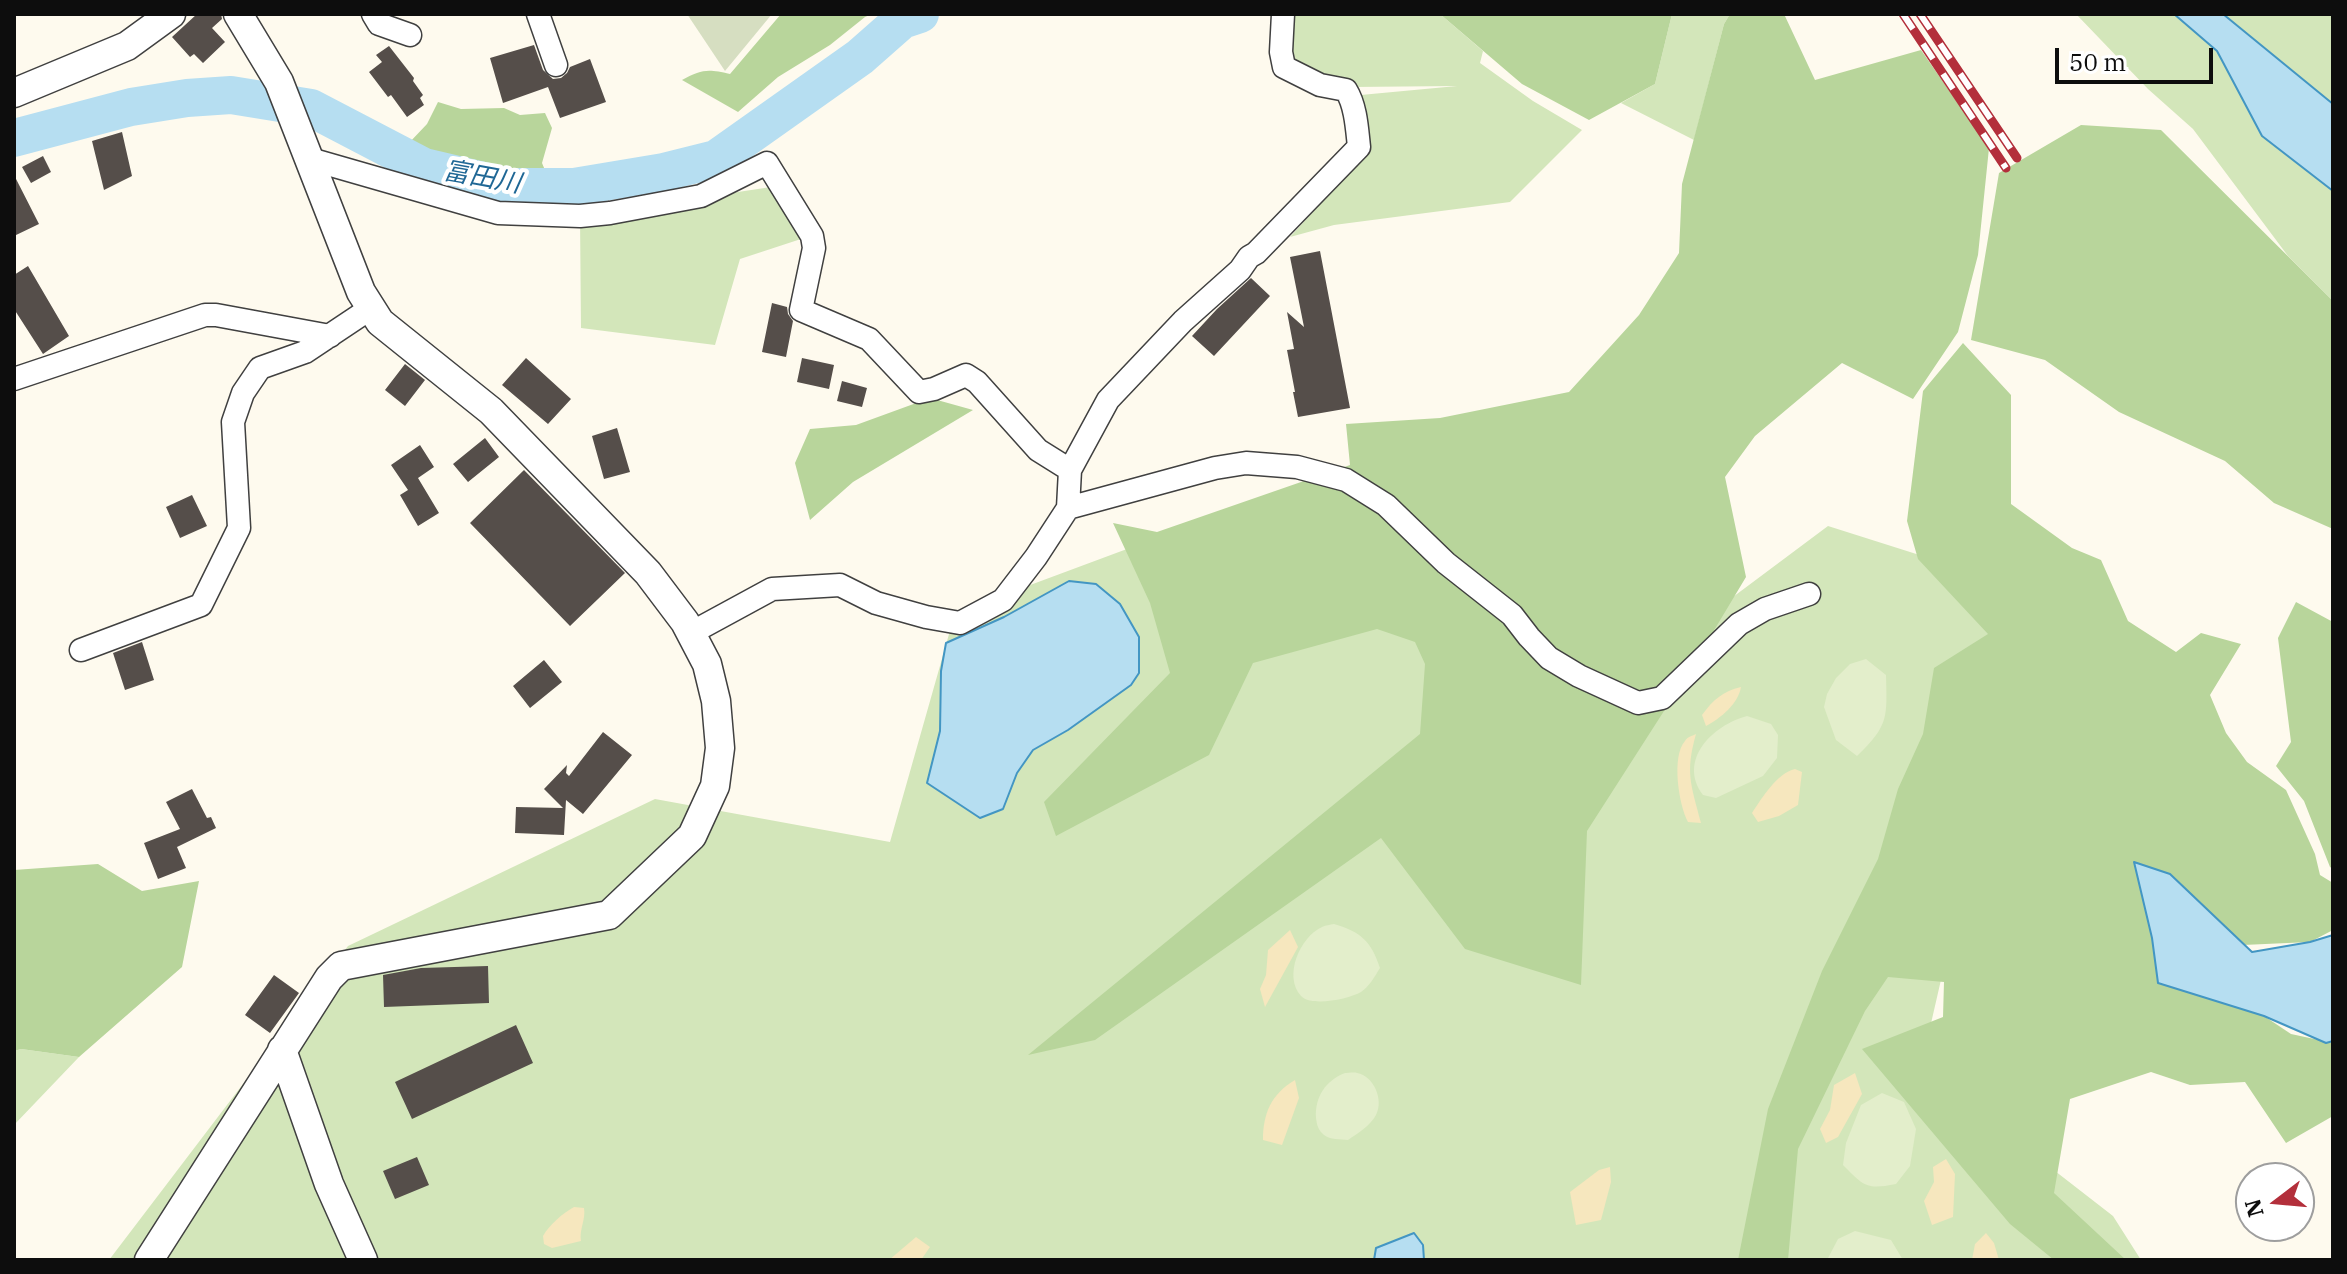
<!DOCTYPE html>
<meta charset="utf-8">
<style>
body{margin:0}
#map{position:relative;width:2347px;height:1274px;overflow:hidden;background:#fefaee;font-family:"IBM Plex Serif",serif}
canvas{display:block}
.frame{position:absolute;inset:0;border:16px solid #0d0d0d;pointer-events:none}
.north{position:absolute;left:2235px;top:1162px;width:80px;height:80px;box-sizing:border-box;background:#fff;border:2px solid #9e9e9e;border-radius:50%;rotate:254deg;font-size:22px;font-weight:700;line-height:32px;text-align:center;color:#0d0d0d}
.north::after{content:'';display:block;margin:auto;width:28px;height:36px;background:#b32f3b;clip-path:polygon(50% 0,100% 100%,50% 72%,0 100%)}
.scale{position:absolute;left:2055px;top:48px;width:158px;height:36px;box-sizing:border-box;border:4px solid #0d0d0d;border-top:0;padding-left:10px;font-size:24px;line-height:28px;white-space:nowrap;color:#0d0d0d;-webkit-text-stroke:6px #fff;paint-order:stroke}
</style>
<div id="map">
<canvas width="2347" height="1274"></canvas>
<div class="frame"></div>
<div class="north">N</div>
<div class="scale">50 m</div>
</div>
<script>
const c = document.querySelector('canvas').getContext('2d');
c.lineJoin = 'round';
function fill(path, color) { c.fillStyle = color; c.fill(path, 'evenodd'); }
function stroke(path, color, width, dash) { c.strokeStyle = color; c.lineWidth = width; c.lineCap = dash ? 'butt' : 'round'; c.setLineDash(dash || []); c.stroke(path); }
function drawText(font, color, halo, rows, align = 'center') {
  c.font = font + ' "IBM Plex Serif","Noto Sans JP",serif'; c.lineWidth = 8; c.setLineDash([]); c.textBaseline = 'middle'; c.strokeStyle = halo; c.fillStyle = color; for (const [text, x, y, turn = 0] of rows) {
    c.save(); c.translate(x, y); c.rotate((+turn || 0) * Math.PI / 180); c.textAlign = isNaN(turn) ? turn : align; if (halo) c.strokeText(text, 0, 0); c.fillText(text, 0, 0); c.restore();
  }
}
const green = new Path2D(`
 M1290,14H1440L1483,51L1480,63L1533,101L1582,130L1510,202L1334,225L1290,237L1353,168L1350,96L1457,86L1352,87L1307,80L1288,46Z
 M1672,14H1730L1724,24L1694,140L1621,103L1655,84Z
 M2076,14H2333V301L2288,256L2193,129L2148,89Z
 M771,187L804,238L740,259L715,345L581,328L580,216Z
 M1366,460L1662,650L1828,526L1992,578L1990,766L1921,1067L2113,1216L2141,1260H109L348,946L655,799L890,842L955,613Z
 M21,1049L79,1057L14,1125V1051Z`);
const forest = new Path2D(`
 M781,14H872L865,17L830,45L778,77L738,112L682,80C702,69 708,69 730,74Z
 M1440,14H1672L1655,84L1589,120L1522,84Z
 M1730,14H1784L1815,80L1921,50L1989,148L1978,255L1958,332L1913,399L1842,363L1755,436L1725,477L1746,577L1689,672L1587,831L1581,985L1465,949L1381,838L1095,1040L1028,1055L1420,734L1425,664L1415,642L1377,629L1253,663L1209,755L1056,836L1044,802L1170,673L1150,603L1113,523L1157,532L1350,465L1346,424L1440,418L1569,392L1639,315L1679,253L1682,184L1724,24Z
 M438,102L461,109L504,108L520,115L545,113L552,128L542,163L547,175H501L418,158L408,144L427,124Z
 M2081,125L2161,130L2333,301V529L2274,503L2225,461L2119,412L2045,360L1971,340L1999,173Z
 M1963,343L2011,395V504L2072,548L2101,560L2128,621L2176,652L2201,633L2241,644L2210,695L2226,733L2247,762L2286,790L2315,854L2320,875L2333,883V930L2310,942L2243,945L2215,919L2150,922L2158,983L2264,1016L2291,1034L2333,1043V1116L2286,1143L2245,1082L2190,1085L2151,1072L2070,1099L2054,1193L2126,1260H2054L2010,1224L1862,1049L1943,1017L1944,982L1888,977L1865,1011L1798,1149L1788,1260H1738L1768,1109L1822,971L1878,859L1898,789L1923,734L1934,668L1988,634L1918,559L1907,521L1923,391Z
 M930,398L973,410L853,482L810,520L795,463L810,429L856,425Z
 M2296,602L2333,622V869L2330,867L2304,801L2276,766L2291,742L2278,638Z
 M98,864L142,891L199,881L182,967L79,1057L21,1049L14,1051V870Z`);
const sand = new Path2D(`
 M1741,687C1738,704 1721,718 1706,726L1702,715C1713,700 1723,691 1741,687Z
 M1696,734C1685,773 1691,784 1701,823L1688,822C1679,806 1671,756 1685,741C1687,737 1692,736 1696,734Z
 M1795,769L1802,772L1798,805L1779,816L1758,822L1752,813C1762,798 1777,773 1795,769Z
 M1290,930L1298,947L1265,1007L1260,989L1266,975L1268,950Z
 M1855,1073L1862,1094L1838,1137L1826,1143L1820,1129L1830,1110L1834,1085Z
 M1295,1080L1299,1098L1282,1145L1263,1140C1263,1114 1271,1094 1295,1080Z
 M1946,1159L1955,1174L1953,1217L1932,1225L1924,1201L1934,1182L1933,1167Z
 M1610,1167L1611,1182L1601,1220L1576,1225L1570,1192L1599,1170Z
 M574,1207L584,1208C586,1220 579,1229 581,1241L552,1248L544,1244L543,1236C550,1224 562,1214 574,1207Z
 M1986,1233L1994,1243L1999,1260H1972L1975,1244Z
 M916,1237L930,1247L921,1260H889Z`);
const cemetery = new Path2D(`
 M687,14H772L725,71Z`);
const pitch = new Path2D(`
 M1866,659L1886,675C1887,718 1889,725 1857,756L1836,740L1824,707L1827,694L1836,678L1850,664Z
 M1747,716L1771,724L1778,735L1777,758L1763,776L1716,798L1703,795C1677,760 1713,725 1747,716Z
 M1334,924C1361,932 1371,941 1380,968C1375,976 1369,987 1361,992C1349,999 1311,1007 1301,996C1283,976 1300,937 1322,927C1326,925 1330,925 1334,924Z
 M1345,1073C1347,1073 1355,1072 1357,1073C1374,1076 1384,1100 1376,1115C1370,1126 1358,1133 1348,1140C1340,1139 1330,1140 1324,1135C1318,1130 1317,1125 1316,1118C1315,1097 1325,1081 1345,1073Z
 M1882,1093L1904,1102L1916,1129L1910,1166L1896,1184C1866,1190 1864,1186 1843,1165L1846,1143L1861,1105Z
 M1855,1231L1891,1240L1903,1260H1827L1838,1239Z`);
const water = new Path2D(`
 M2174,14H2223L2333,104V191L2262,136L2217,51Z
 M1069,581L1096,584L1120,604L1139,637V673L1131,685L1068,730L1033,750L1017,773L1003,809L980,818L927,783L940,731L941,671L946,643L1004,617Z
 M2134,862L2170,874L2252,952L2310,942L2333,935V1041L2326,1043L2264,1016L2158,983L2152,938Z
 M1414,1233L1423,1245L1424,1260H1374L1376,1248Z`);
const river = new Path2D(`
 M14,138L131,107L187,98L231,95L311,108L424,167L509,187H574L664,172L716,159L860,57L902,20L920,14`);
const building = new Path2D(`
 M197,14H221L222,19L212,28L225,42L203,63L194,54L190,57L172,37Z
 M534,45L543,70L553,79L561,78L567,73L570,67L590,59L606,102L560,118L548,87L503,103L490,58Z
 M389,46L414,78L413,81L423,95L420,98L424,105L407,117L391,95L388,97L369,72L382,62L376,55Z
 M122,132L132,176L104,190L92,141Z
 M43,156L51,172L31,183L22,167Z
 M14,175L39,224L14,236Z
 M1320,251L1350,408L1298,417L1293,392H1295L1287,350L1294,349L1287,312L1304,327L1290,257Z
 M28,266L69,336L43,354L14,309V275Z
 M1251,278L1270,296L1214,356L1192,336L1217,309Z
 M772,303L787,307L788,314L793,321L786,357L762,352Z
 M526,358L571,399L548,424L502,385Z
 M802,358L834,365L829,389L797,382Z
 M405,364L425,380L405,406L385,390Z
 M842,381L867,388L862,407L837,401Z
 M617,428L630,472L604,479L592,436Z
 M485,438L499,457L468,482L453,464Z
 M420,445L434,467L418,478L439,513L418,526L400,495L408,490L391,465Z
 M524,470L625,573L570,626L470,523Z
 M192,495L207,526L180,538L166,507Z
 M142,642L154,680L125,690L113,653Z
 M544,660L562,682L530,708L513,686Z
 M603,732L632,755L583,814L566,800L564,835L515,833L516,807L563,808L544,789L567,765L566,773L569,776Z
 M192,789L207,818L211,817L216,828L177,847L186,868L158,879L144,843L180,829L166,802Z
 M488,966L489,1003L384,1007L383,975L421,968Z
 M274,975L299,993L270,1033L245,1015Z
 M516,1025L533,1063L412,1119L395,1082Z
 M417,1157L429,1185L395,1199L383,1171Z`);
const minor = new Path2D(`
 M373,14L379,24L410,35
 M538,14L556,65
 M310,159L498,213L580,216L610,213L701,196L767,163L812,236L814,248L801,310L869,339L919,392L934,389L966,375L977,382L1038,450L1070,470
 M14,379L205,315H216L330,336
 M1068,508L1215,468L1246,463L1297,467L1346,480L1386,505L1446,563L1512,615L1529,637L1549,658L1579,676L1638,703L1662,698L1739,624L1765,609L1809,594
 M691,633L772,589L840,585L876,603L926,617L960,623L1003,600L1036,557L1068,508L1070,470L1108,400L1183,321L1240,270L1249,257L1256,253L1359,147C1357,129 1356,106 1346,90L1320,85L1284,67L1281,52L1283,14
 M81,650L201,605L239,528L233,422L243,393L260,368L305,352L371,308`);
const tertiary = new Path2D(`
 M14,93L127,46L171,14
 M282,1050L329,1184L363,1260
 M149,1260L329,978L341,966L609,915L692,836L715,786L720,748L716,701L707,664L685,622L648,573L491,411L380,322L361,292L279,82L238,14`);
const rail = new Path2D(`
 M1903,14L2006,168
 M1920,14L2017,158`);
const waterNames = [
 ["富田川",482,178,10]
];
fill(green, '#d3e6ba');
fill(forest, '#b8d59b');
fill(sand, '#f6e7be');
fill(cemetery, '#d6dec1');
fill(pitch, '#e3eecb');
fill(water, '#b6def1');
stroke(water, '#4396c3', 2);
stroke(river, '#b6def1', 38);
fill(building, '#554e4a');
stroke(minor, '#404040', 25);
stroke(tertiary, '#404040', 31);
stroke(minor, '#fff', 22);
stroke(tertiary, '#fff', 28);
stroke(rail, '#b32f3b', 9);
stroke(rail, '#fff', 6, [18]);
drawText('italic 26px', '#1f6795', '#fff', waterNames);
</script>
